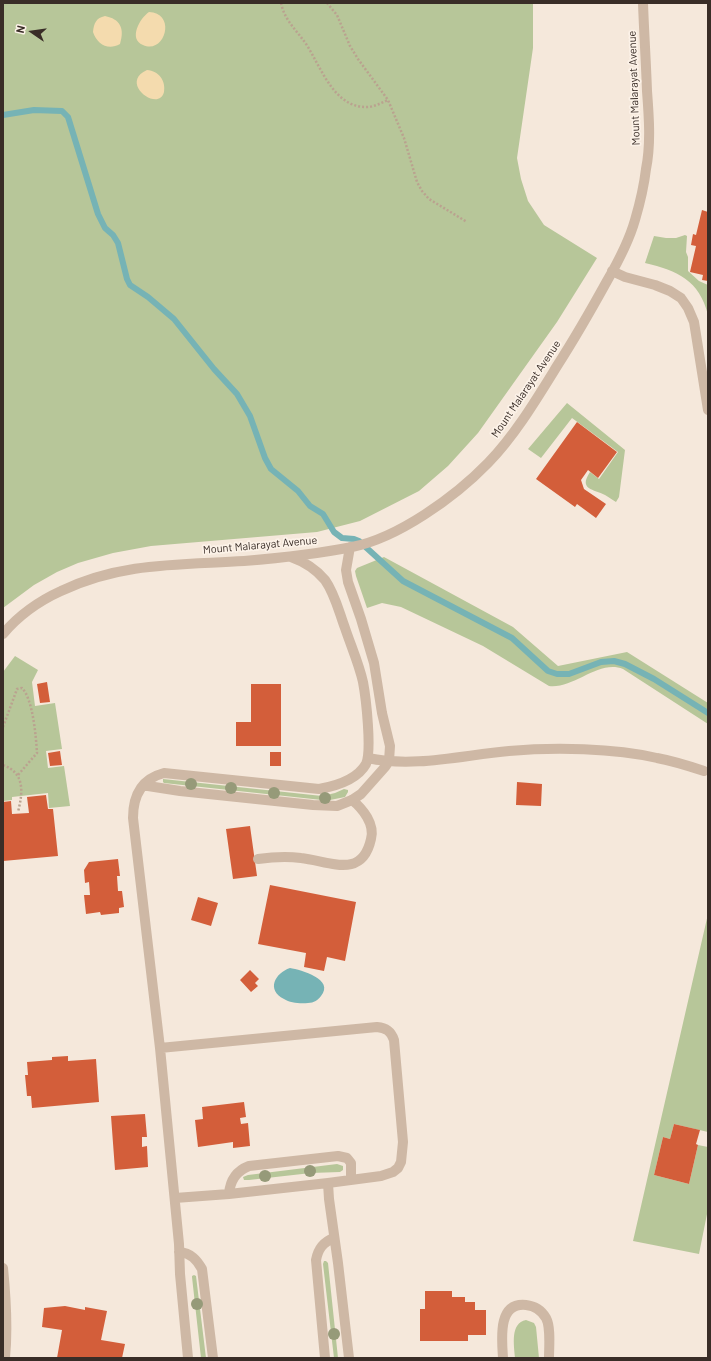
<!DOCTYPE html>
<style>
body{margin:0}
#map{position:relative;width:711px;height:1361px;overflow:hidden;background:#f5e8db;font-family:Barlow,sans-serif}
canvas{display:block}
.frame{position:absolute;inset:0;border:4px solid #392d27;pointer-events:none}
.north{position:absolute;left:12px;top:12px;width:40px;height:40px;-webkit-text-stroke:3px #fcf2e8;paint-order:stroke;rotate:283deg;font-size:11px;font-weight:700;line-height:16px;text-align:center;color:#392d27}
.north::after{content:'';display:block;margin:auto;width:14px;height:18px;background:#392d27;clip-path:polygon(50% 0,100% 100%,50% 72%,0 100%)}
</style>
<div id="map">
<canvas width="711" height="1361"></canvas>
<div class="frame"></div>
<div class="north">N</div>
</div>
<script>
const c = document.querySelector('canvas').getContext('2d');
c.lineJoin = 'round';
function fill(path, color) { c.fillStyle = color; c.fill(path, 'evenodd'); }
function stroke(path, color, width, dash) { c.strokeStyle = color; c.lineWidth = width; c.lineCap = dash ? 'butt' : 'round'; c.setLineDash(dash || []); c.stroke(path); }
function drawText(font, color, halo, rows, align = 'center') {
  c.font = font + ' Barlow,sans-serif'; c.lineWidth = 3.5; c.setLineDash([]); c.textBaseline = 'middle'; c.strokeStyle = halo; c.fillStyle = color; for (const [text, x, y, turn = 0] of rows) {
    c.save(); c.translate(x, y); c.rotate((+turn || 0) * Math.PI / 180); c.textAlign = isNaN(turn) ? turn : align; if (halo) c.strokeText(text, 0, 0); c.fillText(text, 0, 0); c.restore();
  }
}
const green = new Path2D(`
 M3,3H533V48L517,158L521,179L528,201L544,225L597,258L557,322L478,433L448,466L419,491L360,521L317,532L151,546L113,553L78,563L57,572L34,585L3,608Z
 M685,235L687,236L686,252L688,257V271L699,281L708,285V315C699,280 678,271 645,263L654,236L666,238H676Z
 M567,403L625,450L619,497L616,502C612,500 609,497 605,495C594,489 578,490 590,472L599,479L618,452L572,418L541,458L528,449Z
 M384,557L513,627L558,666L627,652L708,703V724L623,669C599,659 574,689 549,686L483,646L401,607L382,603L367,608L356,576L355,571L357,568Z
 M15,656L38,670L32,682L35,706L55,703L62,749L46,751L48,768L64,766L70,806L49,808L48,793L12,797V800L3,801V672Z
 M163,779L322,796L335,793L344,789L348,790V792L345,797L330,800H322L164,783L163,782Z
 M708,914V1132L674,1124L670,1139L663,1137L654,1175L689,1184L698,1145L708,1147V1209L699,1254L633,1241Z
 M337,1164L343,1166V1170L340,1172L311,1173L249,1180H244L243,1177L248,1175Z
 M324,1261H326L328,1263L338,1358H334L323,1264Z
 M194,1275L196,1276L206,1358H201L192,1277V1276Z
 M526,1320L534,1323L536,1327L539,1358H515C514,1345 510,1323 526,1320Z`);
const sand = new Path2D(`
 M149,12C177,13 165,55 143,45C128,39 140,18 149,12Z
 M105,16C120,19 125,28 120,44C108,51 97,44 93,32C94,23 96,18 105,16Z
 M147,70C159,71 166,81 164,92C159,113 118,83 147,70Z`);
const water = new Path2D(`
 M290,968C301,970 335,979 321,996C318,1000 314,1003 308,1003C301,1004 290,1003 284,999C266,990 275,973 290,968Z`);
const stream = new Path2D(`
 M3,115L34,110L62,111L68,117L98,214L105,228L113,235L118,243L127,279L130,285L148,297L174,319L214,369L237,394L250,416L265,458L271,469L298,491L310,506L323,514L334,532L342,538L354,539L359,541L403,581L512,638L548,671L557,674H569L601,662L614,661L625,664L654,679L708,713`);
const building = new Path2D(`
 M702,210L708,212V281L702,280L703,275L690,272L696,246L691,245L693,234L696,235Z
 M577,422L617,452L598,478L588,470L581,480L584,489L606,504L596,518L577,504L575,507L536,479Z
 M47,682L50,702L40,703L37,684Z
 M251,684H281V746H236V722H251Z
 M60,751L62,765L50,766L48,753Z
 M270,752H281V766H270Z
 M517,782L542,784L541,806L516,805Z
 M46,795L48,809H53L58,856L3,861V802L11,801L12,814L29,813L27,797Z
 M250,826L257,876L233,879L226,829Z
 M118,859L120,876H117L118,891H122L124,907L119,908V913L101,915L100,912L86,914L84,895H90L89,882L85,883L84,870L89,862Z
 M270,885L356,902L345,961L327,957L324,971L304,967L306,953L258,944Z
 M198,897L218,903L211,926L191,920Z
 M250,970L259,979L255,983L258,986L251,992L240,980Z
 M68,1056V1061L96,1059L99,1102L32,1108L31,1096H27L25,1075H28L27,1062L52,1060V1057Z
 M244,1102L246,1117L240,1118L241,1124L248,1123L250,1146L233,1148V1142L198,1147L195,1120L203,1119L202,1107Z
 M145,1114L147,1137H142V1147L147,1146L148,1167L115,1170L111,1116Z
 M674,1124L700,1130L696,1144L698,1145L689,1184L654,1175L663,1137L670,1139Z
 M425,1291H452V1297H465V1302H475V1310H486V1335H468V1341H420V1309H425Z
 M65,1306L85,1310V1307L107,1311L101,1340L125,1344L122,1358H57L62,1330L42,1327L44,1308Z`);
const path = new Path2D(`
 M281,3C285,22 298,31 308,47C322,70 335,108 367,107C374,107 381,103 388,100
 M327,3L337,15L350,46L358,59L388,100L404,138L417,182L422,191L429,199L467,222
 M3,727L17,689L22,688C33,699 36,737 37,753L18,775
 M3,765C25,773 23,792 18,812`);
const lane = new Path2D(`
 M258,859C272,857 286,856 301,858C329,861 362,880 371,839C375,824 363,809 352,800`);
const street = new Path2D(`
 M612,271L625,277L655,285L670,291L681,298L688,308L694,322L708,410
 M3,634C19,615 39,601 61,591C121,562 179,565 244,561C280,558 317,554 352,547C398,538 455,497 488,463C515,435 536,400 557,366C575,338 591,310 607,281C618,262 629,241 635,220C640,203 644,186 646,169C651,144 649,117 647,91C646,62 644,32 643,3
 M368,758C414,768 463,755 509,751C554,747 614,748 657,758C673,761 689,766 704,771
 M143,786H148L180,791L313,805L337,806L352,800L361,794L385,767L389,761L390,746L382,713L374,663L361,619L348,582L346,570L350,547
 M160,1048L377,1027C386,1028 391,1031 394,1040L403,1142L401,1162L398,1168L393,1172L381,1176L328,1183L229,1194L175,1198
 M328,1183L329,1199L338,1263L349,1358
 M229,1194C230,1181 236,1171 249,1166L338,1156L347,1158L351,1163V1180
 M179,1252C191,1253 197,1260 202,1269L213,1358
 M3,1268C6,1298 8,1328 5,1358
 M188,1358L180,1274L179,1244L160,1048L133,818C133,796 141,779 164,773L319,789C336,786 357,780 366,764C372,751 366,698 363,682C359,664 351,646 345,628C339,612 335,594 325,580C315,568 305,562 291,557
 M325,1358L316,1260C318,1249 323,1242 334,1238
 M503,1358C502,1340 497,1302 526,1305C535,1306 542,1311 546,1318C551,1327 549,1347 549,1358`);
const trees = [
 [191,784],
 [231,788],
 [274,793],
 [325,798],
 [310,1171],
 [265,1176],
 [197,1304],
 [334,1334]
];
const streetNames = [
 ["Mount Malarayat Avenue",634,88,-92],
 ["Mount Malarayat Avenue",526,389,-56],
 ["Mount Malarayat Avenue",260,545,-5]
];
fill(green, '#b7c699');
fill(sand, '#f4dbae');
fill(water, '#76b3b5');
stroke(stream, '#76b3b5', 6);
fill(building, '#d35e3a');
stroke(path, '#baa28f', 2.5, [2, 2]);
stroke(lane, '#ceb8a5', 10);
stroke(street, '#ceb8a5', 10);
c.fillStyle = '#969a79';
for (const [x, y] of trees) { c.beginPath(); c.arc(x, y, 6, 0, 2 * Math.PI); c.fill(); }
drawText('11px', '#392d27', '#fcf2e8', streetNames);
</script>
